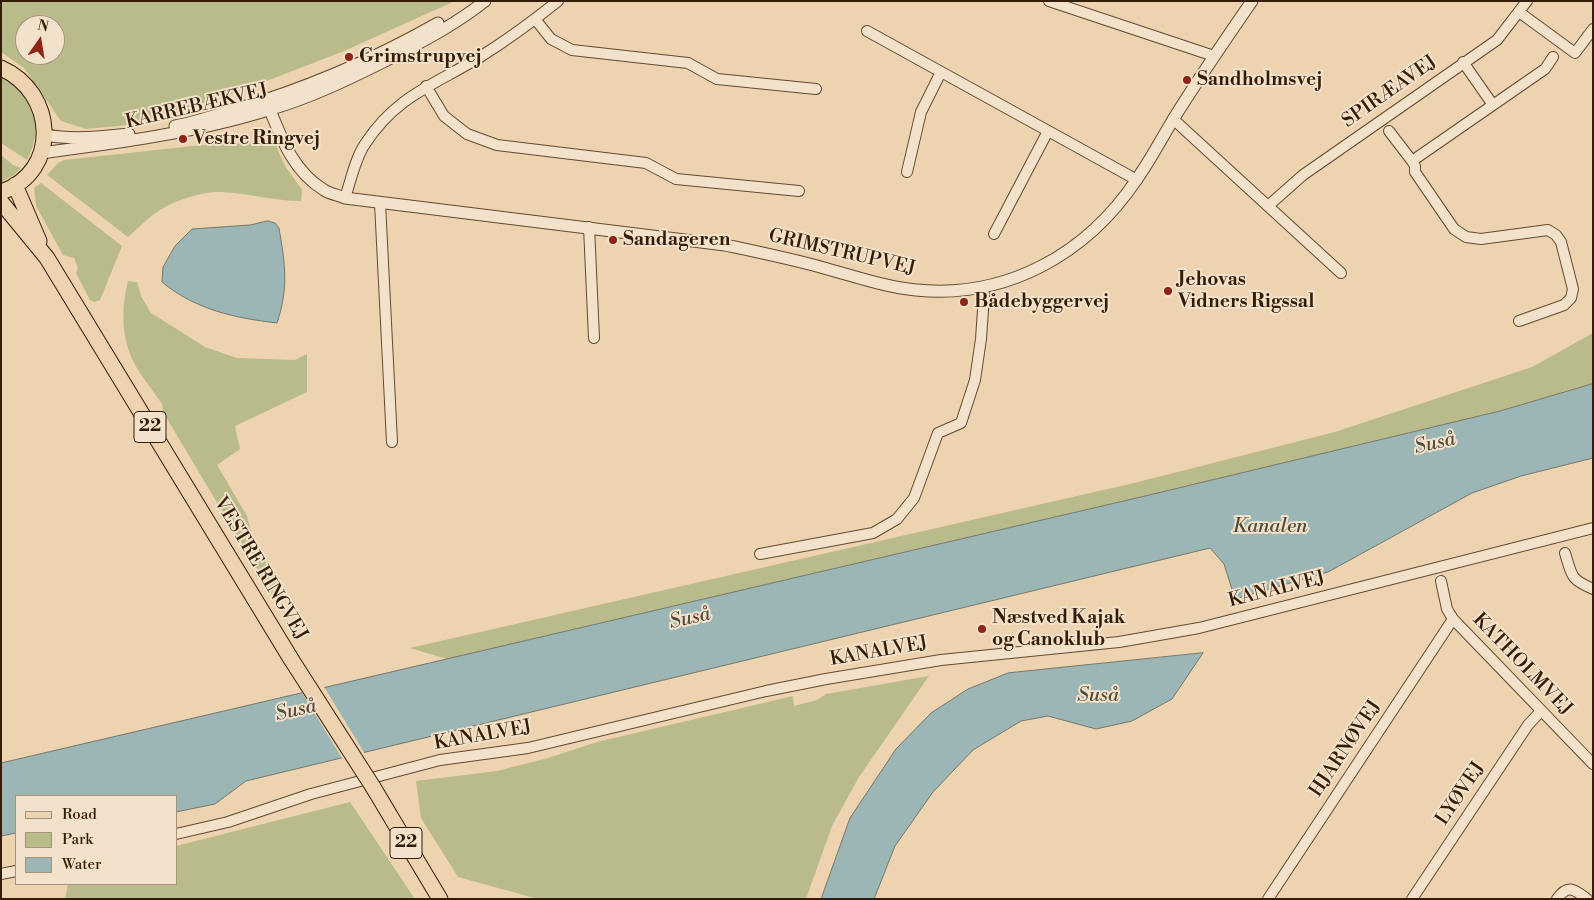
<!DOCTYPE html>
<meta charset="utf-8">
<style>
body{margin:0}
#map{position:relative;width:1594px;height:900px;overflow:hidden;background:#edd3af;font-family:"Libre Bodoni",serif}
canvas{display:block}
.frame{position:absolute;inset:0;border:2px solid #351c06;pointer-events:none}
.legend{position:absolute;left:15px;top:795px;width:162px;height:90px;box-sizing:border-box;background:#f3e2cb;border:1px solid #a7937c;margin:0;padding:6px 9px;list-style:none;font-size:15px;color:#351c06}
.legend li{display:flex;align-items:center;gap:10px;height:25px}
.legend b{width:25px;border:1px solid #a7937c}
.north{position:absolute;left:15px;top:15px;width:50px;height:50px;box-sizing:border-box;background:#f3e2cb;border:1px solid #a7937c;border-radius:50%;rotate:13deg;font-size:14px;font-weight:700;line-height:20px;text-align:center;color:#351c06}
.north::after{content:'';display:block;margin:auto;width:18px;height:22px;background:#8f2418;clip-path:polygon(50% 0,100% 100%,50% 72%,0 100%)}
</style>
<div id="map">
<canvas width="1594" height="900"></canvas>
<div class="frame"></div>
<ul class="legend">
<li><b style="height:6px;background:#edd3af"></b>Road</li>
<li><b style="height:14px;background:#b9bc8a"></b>Park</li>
<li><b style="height:14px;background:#9bb6b4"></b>Water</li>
</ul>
<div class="north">N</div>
</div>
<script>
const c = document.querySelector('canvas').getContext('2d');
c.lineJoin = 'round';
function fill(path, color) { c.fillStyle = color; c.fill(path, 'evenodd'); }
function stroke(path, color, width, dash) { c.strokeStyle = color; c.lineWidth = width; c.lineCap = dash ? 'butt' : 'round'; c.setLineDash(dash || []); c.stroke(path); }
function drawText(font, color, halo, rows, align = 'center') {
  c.font = font + ' "Libre Bodoni",serif'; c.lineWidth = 4; c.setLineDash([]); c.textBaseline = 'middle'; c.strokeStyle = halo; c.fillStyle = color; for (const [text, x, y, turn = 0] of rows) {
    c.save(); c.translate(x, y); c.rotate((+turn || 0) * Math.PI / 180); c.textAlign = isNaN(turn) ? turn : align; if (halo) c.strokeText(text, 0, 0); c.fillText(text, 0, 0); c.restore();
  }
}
const green = new Path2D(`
 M1,1H455L344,51L246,89L139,124L86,129L61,121L24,68L1,52ZM25,25H55V55H25Z
 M1,76C34,95 45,126 27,160L1,143Z
 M267,141L276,146L285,166L302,190L301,201C274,201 248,193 221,192C201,191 170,202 154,214C145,221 136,230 128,237L47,175L58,163L64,160L202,145Z
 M1,155L13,165L21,168L14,175L1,182Z
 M41,183L122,246L100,300L94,302L90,300L76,273L78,268L74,258L63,255L36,206L34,188Z
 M128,281L137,282L141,296L151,313L205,347L237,358L295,360L307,354V392L235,426L240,449L217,465L247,516L252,536L266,562L278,576L283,589L280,596L275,600L163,412L162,404C153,390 135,369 130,354C121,331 122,305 128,281Z
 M1593,333V384L1500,411L1145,496L447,659L410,648L1134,483L1335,432L1532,367Z
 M929,676L859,777L832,826L806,899H538L458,877L421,818L416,781L497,771L548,758L597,742L793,696L794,706L817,700L826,694Z
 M350,802L415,899H65L68,884H176V846Z`);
const water = new Path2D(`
 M268,221L275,223L279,228C285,264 289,287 277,323C235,318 196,310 162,282L163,267L175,246L192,229L250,225Z
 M1593,384V458L1521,476L1472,493L1328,572L1235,599L1224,564L1210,548L246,781L215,804L176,812V796H16V833L1,836V763L1145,496L1500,411Z
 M1203,653L1172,699L1132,721L1096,729L1048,716L1021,721L973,750L933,792L895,846L874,899H821L850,818L896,749L931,713L968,689L1008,673Z`);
const pier = new Path2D(`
 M323,685L365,754L343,760L301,691Z`);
const minor = new Path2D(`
 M1049,1L1214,56
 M1519,12L1575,53L1593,29
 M535,19L551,39L572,50L688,63L717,79L816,89
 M867,31L1137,180
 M1463,62L1493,105
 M426,86L444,116L467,134L497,145L646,163L676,179L799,191
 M1173,119L1341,273
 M1389,131L1412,161
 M907,172L921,112L941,72
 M345,198C351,180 355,159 365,144C396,96 434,85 480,57C507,40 533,21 558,1
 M380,203L392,442
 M1268,206L1303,175L1497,40L1527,1
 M589,227L594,338
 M994,234L1048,131
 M1519,321L1564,305L1571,298L1573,289L1561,242L1556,235L1548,230L1481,239L1466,237L1454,229L1415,172V166L1412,161L1545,69L1553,57
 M1565,553C1572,576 1570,579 1593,589
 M760,554L873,533L897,519L914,498L938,433L961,423L975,380L981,339L984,295L983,287
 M1441,581L1447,609L1453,619L1593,764
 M176,834L228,822L311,794L440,760L528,748L766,691L826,679L941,660L1119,642L1199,628L1593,528
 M1,874L16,871
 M1268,899L1453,619
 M1412,899L1528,725L1541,711
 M1557,899C1568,883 1575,890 1587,899`);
const tertiary = new Path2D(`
 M266,100C280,134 291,170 324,190C330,194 338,195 345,198L725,245C758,252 792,259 824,268C854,276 885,287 916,290C1007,299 1087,254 1137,179C1151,159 1162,138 1174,118C1199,78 1225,40 1252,1
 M175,126C193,123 212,116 230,111C302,90 373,60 438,23
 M45,135C73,140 100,137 129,134
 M41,153C117,143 194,133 268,110C310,98 349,79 387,60C421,42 455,25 485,1`);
const primary = new Path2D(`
 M1,68C56,92 61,172 1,192
 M15,185L39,241
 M1,202L47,258L291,659
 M373,787L440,899`);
const primaryBridge = new Path2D(`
 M291,659L373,787`);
const markers = [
 [349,57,5,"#8f2418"],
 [1187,80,5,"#8f2418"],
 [183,139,5,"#8f2418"],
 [613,240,5,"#8f2418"],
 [1168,291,5,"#8f2418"],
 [964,302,5,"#8f2418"],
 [982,629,5,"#8f2418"]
];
const shields = [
 [150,427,32],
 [406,843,32]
];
const shieldNames = [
 ["22",150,427],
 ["22",406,843]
];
const poiNames = [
 ["Grimstrupvej",359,57],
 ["Sandholmsvej",1197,80],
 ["Vestre Ringvej",193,139],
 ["Sandageren",623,240],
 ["Jehovas",1178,280],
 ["Vidners Rigssal",1178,302],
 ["Bådebyggervej",974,302],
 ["Næstved Kajak",992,618],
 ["og Canoklub",992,640]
];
const streetNames = [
 ["SPIRÆAVEJ",1390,92,-35],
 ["KARREBÆKVEJ",197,107,-13],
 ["GRIMSTRUPVEJ",842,253,13],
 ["VESTRE RINGVEJ",260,569,59],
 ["KANALVEJ",1277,590,-14],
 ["KANALVEJ",879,652,-10],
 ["KATHOLMVEJ",1522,665,46],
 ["KANALVEJ",483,736,-10],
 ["HJARNØVEJ",1346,749,-56],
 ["LYØVEJ",1461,794,-56]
];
const waterNames = [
 ["Suså",1435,444,-13],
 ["Kanalen",1270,527],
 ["Suså",690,619,-13],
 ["Suså",1098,696],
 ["Suså",296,711,-13]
];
fill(green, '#b9bc8a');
fill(water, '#9bb6b4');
stroke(water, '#72786e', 1);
fill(pier, '#edd3af');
stroke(minor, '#634a30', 12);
stroke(tertiary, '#634a30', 13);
stroke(primary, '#351c06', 17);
stroke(minor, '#f3e2cb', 10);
stroke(tertiary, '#f3e2cb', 11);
stroke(primary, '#edd3af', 15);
stroke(primaryBridge, '#351c06', 17, []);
stroke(primaryBridge, '#edd3af', 15);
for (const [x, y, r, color] of markers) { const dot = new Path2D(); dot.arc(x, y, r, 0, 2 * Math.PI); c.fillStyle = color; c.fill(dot); stroke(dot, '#f3e2cb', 2); }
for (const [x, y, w] of shields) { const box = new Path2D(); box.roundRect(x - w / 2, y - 15.5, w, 31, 4); c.fillStyle = '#f3e2cb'; c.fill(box); stroke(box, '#351c06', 1); }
drawText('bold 18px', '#351c06', null, shieldNames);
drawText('bold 19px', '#351c06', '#f3e2cb', poiNames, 'left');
drawText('19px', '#351c06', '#f3e2cb', streetNames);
drawText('italic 20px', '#544a3a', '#f3e2cb', waterNames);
</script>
